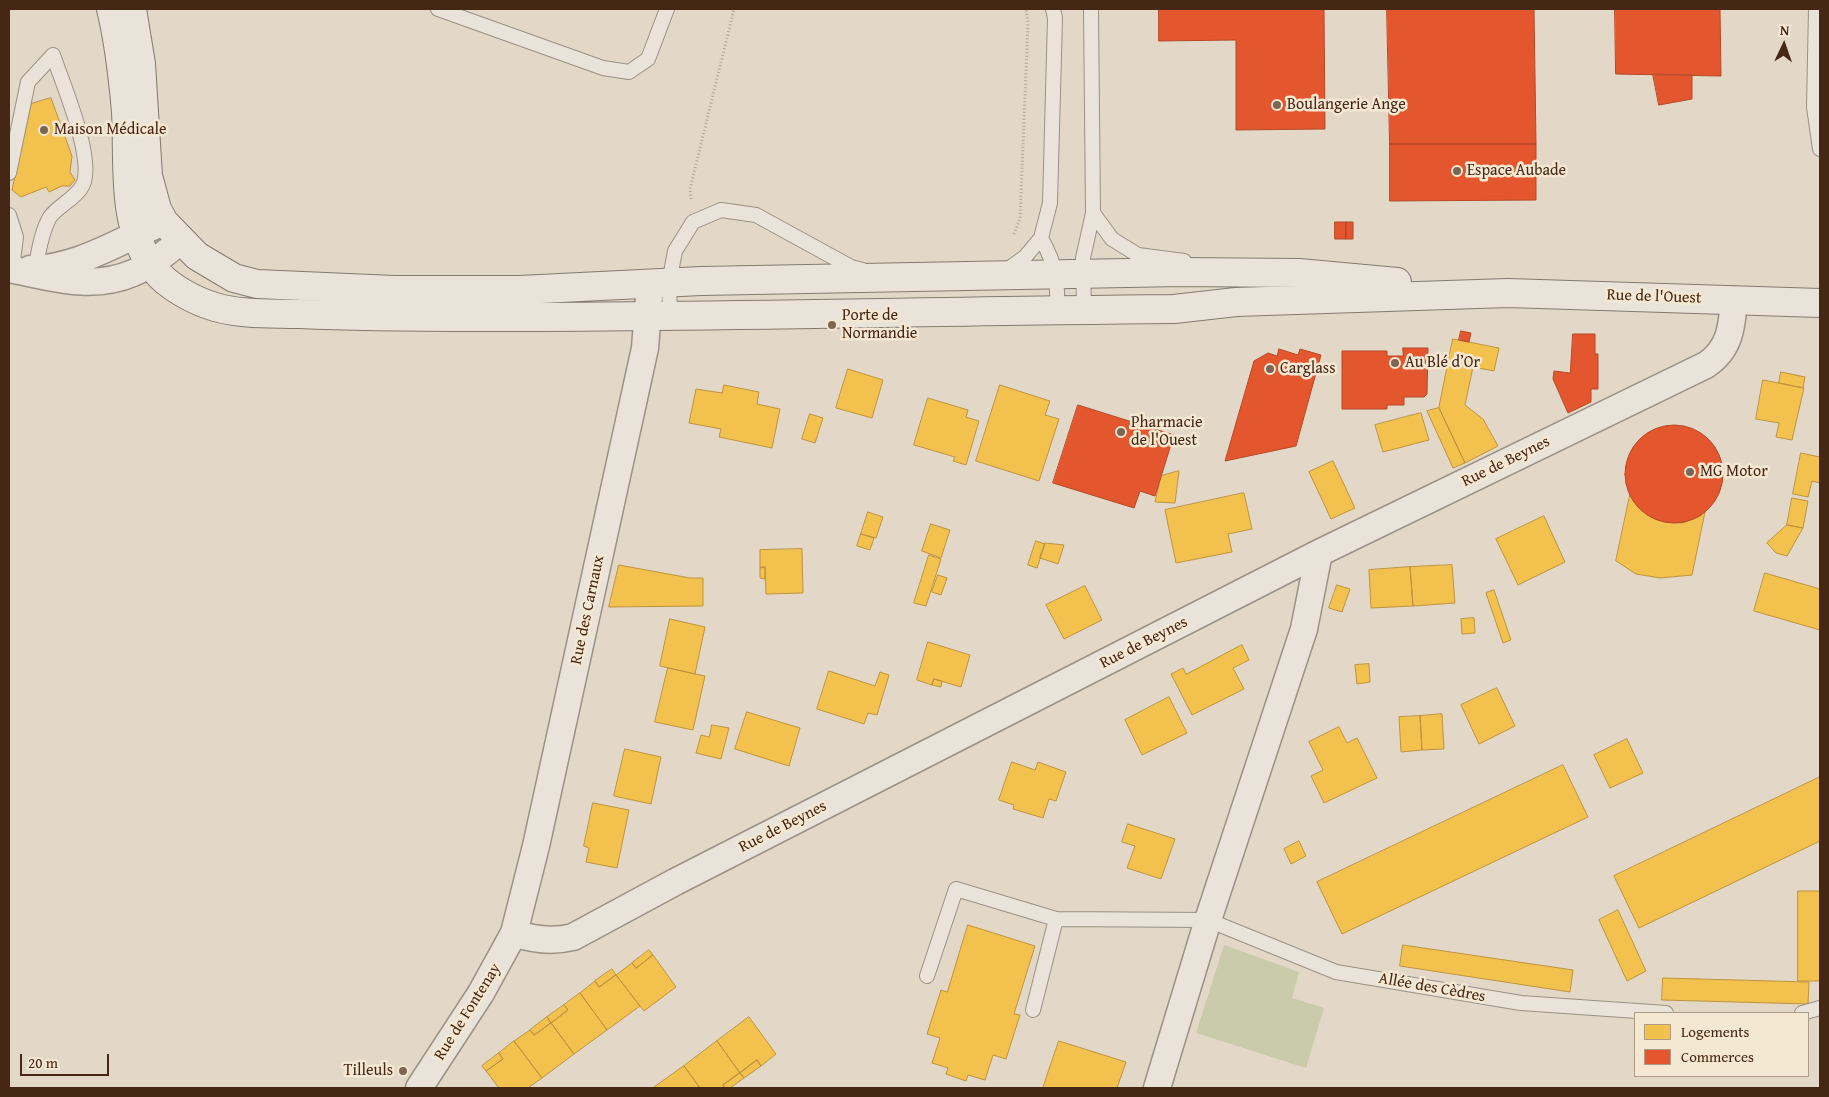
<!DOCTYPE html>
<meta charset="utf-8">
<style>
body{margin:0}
#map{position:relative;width:1829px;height:1097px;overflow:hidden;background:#e3d8c7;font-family:"Gentium Book Plus",serif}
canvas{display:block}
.frame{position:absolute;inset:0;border:10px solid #462715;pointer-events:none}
.legend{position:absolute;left:1634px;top:1012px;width:175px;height:65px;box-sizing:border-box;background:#f5e8d2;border:1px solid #af9b86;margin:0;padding:6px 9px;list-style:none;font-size:15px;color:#462715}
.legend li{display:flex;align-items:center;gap:10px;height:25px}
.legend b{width:25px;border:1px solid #af9b86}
.north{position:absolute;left:1759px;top:20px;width:50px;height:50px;-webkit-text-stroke:4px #f5e8d2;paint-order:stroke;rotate:3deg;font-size:14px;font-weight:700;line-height:20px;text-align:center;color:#462715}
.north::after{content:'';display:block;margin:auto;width:18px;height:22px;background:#462715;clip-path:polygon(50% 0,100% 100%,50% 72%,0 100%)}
.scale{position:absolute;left:20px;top:1054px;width:89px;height:22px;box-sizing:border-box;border:2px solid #462715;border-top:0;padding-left:6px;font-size:15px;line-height:18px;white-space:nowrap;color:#462715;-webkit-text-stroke:4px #f5e8d2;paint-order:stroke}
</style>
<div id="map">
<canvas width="1829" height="1097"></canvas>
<div class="frame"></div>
<ul class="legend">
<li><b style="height:14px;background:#f2c14e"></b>Logements</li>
<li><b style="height:14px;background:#e4572e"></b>Commerces</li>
</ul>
<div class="north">N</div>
<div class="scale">20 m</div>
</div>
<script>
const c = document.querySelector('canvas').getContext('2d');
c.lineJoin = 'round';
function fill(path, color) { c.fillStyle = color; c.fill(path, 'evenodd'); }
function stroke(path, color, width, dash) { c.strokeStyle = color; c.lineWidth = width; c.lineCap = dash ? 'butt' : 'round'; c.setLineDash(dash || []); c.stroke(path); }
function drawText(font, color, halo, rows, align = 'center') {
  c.font = font + ' "Gentium Book Plus",serif'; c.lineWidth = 5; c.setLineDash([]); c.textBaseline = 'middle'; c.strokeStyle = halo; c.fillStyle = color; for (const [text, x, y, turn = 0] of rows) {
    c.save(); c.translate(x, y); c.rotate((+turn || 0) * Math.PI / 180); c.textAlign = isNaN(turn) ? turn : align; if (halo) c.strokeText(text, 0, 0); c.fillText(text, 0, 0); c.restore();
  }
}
const green = new Path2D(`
 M1224,945L1299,972L1292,998L1324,1008L1306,1068L1196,1033Z`);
const homes = new Path2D(`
 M51,98L72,156L70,172L75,180L70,186H62L49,192L46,187L21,197L12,190L31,104Z
 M1453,339L1499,348L1494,371L1473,367L1465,405L1483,419L1498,446L1465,463L1439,408Z
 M848,369L883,380L872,418L836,408Z
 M1781,372L1805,377L1803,388L1779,383Z
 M1763,380L1804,388L1792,440L1776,437L1779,423L1756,419Z
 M724,385L759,392L757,404L780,409L772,448L719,437L721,429L689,423L696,389L722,393Z
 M1000,385L1050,401L1045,415L1059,419L1039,481L976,461Z
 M928,398L968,410L966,417L979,421L966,465L953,461L955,457L914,445Z
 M1439,408L1465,463L1453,468L1427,411Z
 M1421,413L1429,440L1383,452L1375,425Z
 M810,414L823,418L815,443L802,439Z
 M1801,453L1820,457V483L1812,481L1808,497L1793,494Z
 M1333,461L1355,508L1331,519L1309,472Z
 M1179,471L1175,503L1155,502L1161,476Z
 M1244,493L1252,529L1228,534L1232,552L1176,563L1165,510Z
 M1630,495L1639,508L1651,517L1665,522L1682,523L1699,517L1705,512L1692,575L1660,578L1636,574L1616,561Z
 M1792,498L1808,501L1803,528L1787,525Z
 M868,512L883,517L876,538L861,534Z
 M1544,516L1565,562L1518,585L1496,539Z
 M931,524L950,530L941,558L922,551Z
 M1787,525L1803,528L1787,556L1776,553L1767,543Z
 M861,534L874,538L870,550L857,546Z
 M1036,541L1045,544L1037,568L1028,565Z
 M1045,543L1064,545L1058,564L1040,558Z
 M802,549L803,593L766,594L765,567L760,568V550Z
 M929,555L941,559L926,606L914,603Z
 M619,565L690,578H703V606L609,607Z
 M1452,565L1455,603L1413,606L1410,567Z
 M765,567V579L760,578V568Z
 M1410,567L1413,606L1371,608L1369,570Z
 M1765,573L1820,589V630L1754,611Z
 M938,575L947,578L941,595L932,592Z
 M1337,585L1350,589L1342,612L1329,608Z
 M1085,586L1102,620L1064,639L1046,605Z
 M1494,590L1511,640L1503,643L1486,593Z
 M1474,618L1475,633L1462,634L1461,619Z
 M670,619L705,627L695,674L660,666Z
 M928,642L970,655L961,687L934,679L932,685L917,680Z
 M1242,645L1249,660L1233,668L1244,689L1192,715L1171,674L1183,668L1186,674Z
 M1369,664L1370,682L1357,684L1355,665Z
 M668,668L705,676L693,730L655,722Z
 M829,671L875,686L880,672L889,675L877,715L868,713L864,724L817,709Z
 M934,679L942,681L941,687L932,685Z
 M1497,688L1515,726L1479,744L1461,705Z
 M1169,697L1187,733L1142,755L1125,720Z
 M747,712L800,728L789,766L735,749Z
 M1442,714L1444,749L1422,750L1420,716Z
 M1420,716L1422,750L1401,752L1399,717Z
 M712,725L729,728L721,759L696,753L701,735L709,737Z
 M1339,727L1347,743L1357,738L1377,778L1324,803L1311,776L1323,770L1309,742Z
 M1627,739L1643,773L1610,788L1594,755Z
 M625,749L661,757L651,804L614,796Z
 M1012,762L1035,770L1038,762L1066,772L1056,801L1049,799L1043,818L1013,809L1014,805L999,800Z
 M1563,765L1588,817L1342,934L1317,882Z
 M1820,777V841L1639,928L1614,876Z
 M593,803L629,810L617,868L586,862L589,848L584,846Z
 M1128,824L1175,839L1161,879L1127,868L1135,846L1122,842Z
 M1299,841L1306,856L1291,864L1284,849Z
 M1798,891H1820V981H1798Z
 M1618,910L1646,971L1627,981L1599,920Z
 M968,925L1035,946L1014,1014L1020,1015L1006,1059L993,1055L985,1080L968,1075L966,1081L946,1074L948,1068L932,1063L940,1038L927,1034L941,990L947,992Z
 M1403,945L1573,970L1570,992L1400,966Z
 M649,950L653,955L636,968L632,963Z
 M653,955L676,987L644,1011L616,975L632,963L636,968Z
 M612,969L616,975L599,987L595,981Z
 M616,975L640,1006L607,1030L580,993L595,981L599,987Z
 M1663,978L1809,982L1808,1004L1662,1000Z
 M580,993L607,1030L574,1054L551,1023L568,1010L564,1005Z
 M564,1005L568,1010L551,1023L547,1017Z
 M547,1017L551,1023L534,1035L530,1030Z
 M749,1017L776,1054L761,1066L757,1060L740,1073L717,1041Z
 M551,1023L574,1054L542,1078L514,1041L530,1030L534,1035Z
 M514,1041L542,1078L528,1088H499L486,1071L503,1059L499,1053Z
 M717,1041L740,1073L723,1085L725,1088H700L684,1066Z
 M1059,1041L1126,1062L1117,1088H1043Z
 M499,1053L503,1059L486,1071L482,1066Z
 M757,1060L761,1066L744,1078L740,1073Z
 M684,1066L700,1088H653Z
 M740,1073L744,1078L730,1088H725L723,1085Z`);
const shops = new Path2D(`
 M1159,9H1324L1325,129L1236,130V40L1159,41Z
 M1387,9H1534L1536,144H1390Z
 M1615,9H1720L1721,76L1616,74Z
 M1653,74L1692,75V99L1659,105Z
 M1390,144H1536V200L1390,201Z
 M1335,222H1346V239H1335Z
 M1346,222H1353V239H1346Z
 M1461,331L1471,333L1469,342L1459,340Z
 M1573,334H1595V354H1598V389H1591V402L1568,413L1553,379L1554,371L1570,373Z
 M1403,348H1428L1427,394L1424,397H1404V405H1387V409H1342V351H1387V356H1403Z
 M1279,349L1298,355L1300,349L1321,355L1296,446L1225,461L1254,361L1268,353L1277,356Z
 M1078,405L1174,435L1155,496L1140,491L1134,508L1053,483Z
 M1625 474a49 49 0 1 1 98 0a49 49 0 1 1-98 0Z`);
const path = new Path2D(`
 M691,199L690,189L734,9
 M1014,234L1020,219L1028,23L1026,9`);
const service = new Path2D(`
 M438,9L603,68L629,72L648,59L667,9
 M1816,9L1814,107L1820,149
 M9,173L28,82L53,55C62,82 98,165 81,188C73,200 58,206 50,217C41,232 39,252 35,269
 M1093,213L1112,239L1138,255L1184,261
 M9,215L16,237L12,269
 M1041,238C1056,265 1058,280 1057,310
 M1004,272L1025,257L1041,238L1050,203L1055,18L1053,9
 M1084,309L1083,258L1093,213L1091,9
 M670,314L669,283L675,251L693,222L721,210L756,215L851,267L863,270
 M927,976L956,889L1056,919L1208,920L1336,972L1521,1003L1666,1013
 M1033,1010L1056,919
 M1802,1013L1820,1008`);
const minor = new Path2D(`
 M9,269C51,277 91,291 133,273C151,266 166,252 181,241
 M30,269C78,269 122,239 164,222
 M514,933C534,940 553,942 573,937L675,882L1319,553L1706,365C1730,349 1732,327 1734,300
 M419,1088L481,993L514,933L536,846L645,348L650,284
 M1157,1088L1208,920L1304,629L1319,553`);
const secondary = new Path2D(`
 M111,9C119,42 123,77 126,112C129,164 120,226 155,270C168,287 195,301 215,307C242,315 272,313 300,314C361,317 421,317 482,317C713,317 944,311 1174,309L1236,302L1508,293L1820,303
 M132,9L141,64L148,176L157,209L164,222L197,256L234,278L257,284L394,290H520L701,281L1180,272L1299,273L1397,282`);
const markers = [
 [1277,105,5,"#7d6553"],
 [44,130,5,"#7d6553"],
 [1457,171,5,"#7d6553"],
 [832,325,5,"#7d6553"],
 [1395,363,5,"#7d6553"],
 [1270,369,5,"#7d6553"],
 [1121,432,5,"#7d6553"],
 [1690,472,5,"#7d6553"],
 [403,1071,5,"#7d6553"]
];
const poiNames = [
 ["Boulangerie Ange",1287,105],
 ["Maison Médicale",54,130],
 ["Espace Aubade",1467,171],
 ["Porte de",842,316],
 ["Normandie",842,334],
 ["Au Blé d’Or",1405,363],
 ["Carglass",1280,369],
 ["Pharmacie",1131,423],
 ["de l'Ouest",1131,441],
 ["MG Motor",1700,472],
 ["Tilleuls",393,1071,"right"]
];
const streetNames = [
 ["Rue de l'Ouest",1654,297,2],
 ["Rue de Beynes",1506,462,-26],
 ["Rue des Carnaux",588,610,-78],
 ["Rue de Beynes",1144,643,-27],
 ["Rue de Beynes",783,827,-27],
 ["Allée des Cèdres",1432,988,10],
 ["Rue de Fontenay",468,1012,-58]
];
fill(green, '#cacbaa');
fill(homes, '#f2c14e');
stroke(homes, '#be933d', 1);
fill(shops, '#e4572e');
stroke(shops, '#b54926', 1);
stroke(service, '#9b9084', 16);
stroke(minor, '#9b9084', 29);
stroke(secondary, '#84796e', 30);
stroke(path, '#aca49b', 3, [1, 2.5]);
stroke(service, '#e9e3da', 14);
stroke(minor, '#e9e3da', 26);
stroke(secondary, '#e9e3da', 28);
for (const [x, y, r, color] of markers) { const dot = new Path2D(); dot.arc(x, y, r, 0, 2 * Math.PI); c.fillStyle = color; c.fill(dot); stroke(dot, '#f5e8d2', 2); }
drawText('16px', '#462715', '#f5e8d2', poiNames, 'left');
drawText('16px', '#462715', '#f5e8d2', streetNames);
</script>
